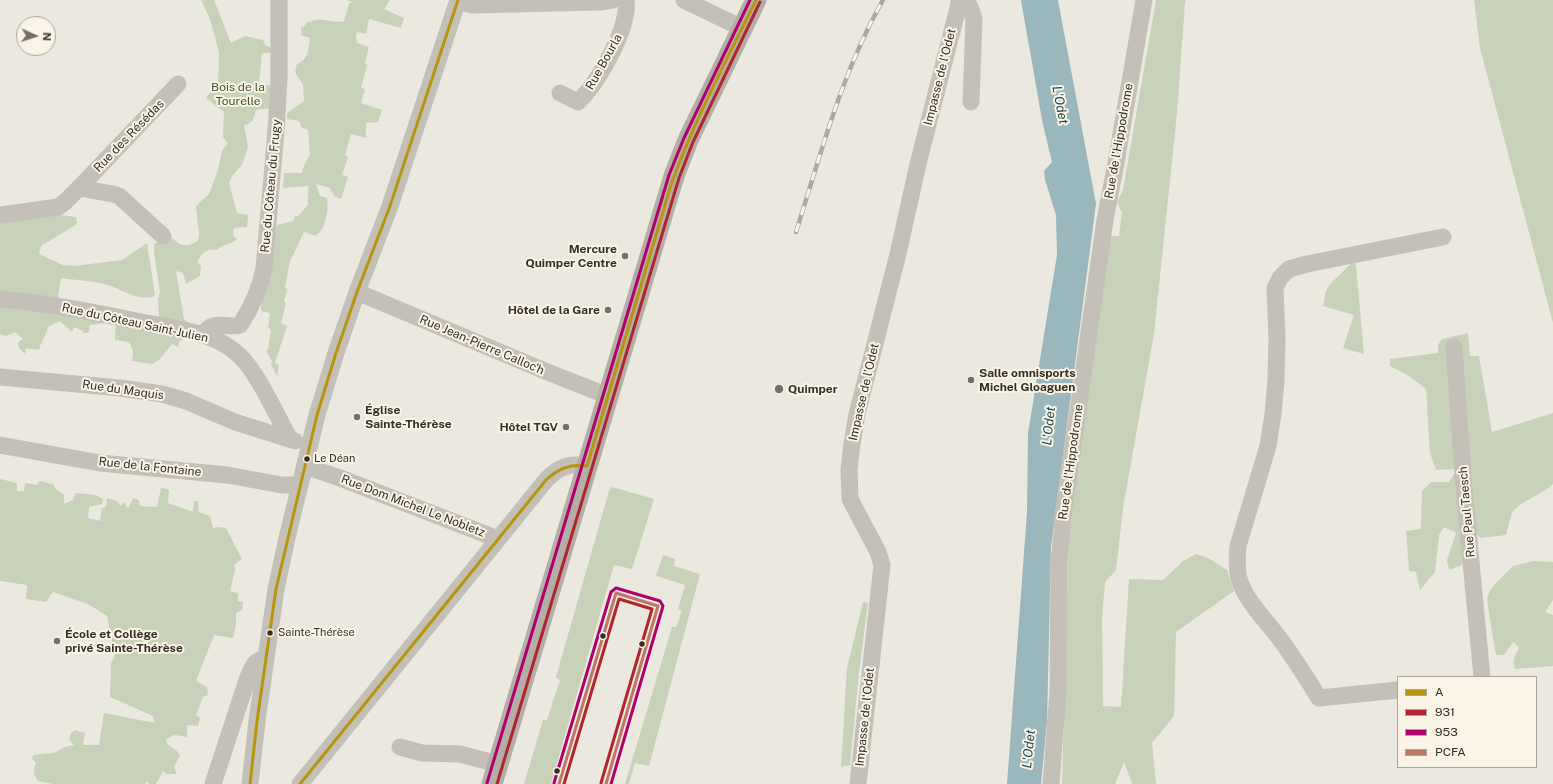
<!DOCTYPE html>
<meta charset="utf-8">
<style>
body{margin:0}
#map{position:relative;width:1553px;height:784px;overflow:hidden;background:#ebe8df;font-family:"Public Sans",sans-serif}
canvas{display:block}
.legend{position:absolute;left:1397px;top:676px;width:140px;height:92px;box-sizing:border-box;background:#f9f4e6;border:1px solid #aba59a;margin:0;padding:5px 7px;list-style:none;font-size:12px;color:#352e27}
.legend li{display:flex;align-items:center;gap:8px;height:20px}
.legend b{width:20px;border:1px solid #aba59a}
.north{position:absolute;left:16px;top:16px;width:40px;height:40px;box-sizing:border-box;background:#f9f4e6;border:1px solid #aba59a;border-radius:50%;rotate:93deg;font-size:11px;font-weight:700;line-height:16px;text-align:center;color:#352e27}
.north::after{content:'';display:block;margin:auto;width:14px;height:18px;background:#756f67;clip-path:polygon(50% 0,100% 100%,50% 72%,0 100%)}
</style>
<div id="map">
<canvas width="1553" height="784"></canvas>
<ul class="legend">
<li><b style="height:5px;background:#b8950e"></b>A</li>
<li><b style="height:5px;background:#b0252e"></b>931</li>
<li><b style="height:5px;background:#b0006b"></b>953</li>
<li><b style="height:5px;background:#bd7764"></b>PCFA</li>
</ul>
<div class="north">N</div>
</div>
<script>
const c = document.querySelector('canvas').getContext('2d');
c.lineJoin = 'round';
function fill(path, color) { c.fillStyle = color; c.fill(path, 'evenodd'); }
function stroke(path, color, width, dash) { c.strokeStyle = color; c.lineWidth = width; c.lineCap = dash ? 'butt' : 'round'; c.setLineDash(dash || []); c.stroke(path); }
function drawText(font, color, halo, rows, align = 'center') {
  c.font = font + ' "Public Sans",sans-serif'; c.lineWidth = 4; c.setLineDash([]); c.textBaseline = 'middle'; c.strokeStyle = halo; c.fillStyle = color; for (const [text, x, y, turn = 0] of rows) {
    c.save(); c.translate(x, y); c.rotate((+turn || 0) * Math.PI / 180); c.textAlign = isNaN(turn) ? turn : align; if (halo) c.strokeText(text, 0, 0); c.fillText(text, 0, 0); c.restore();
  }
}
const green = new Path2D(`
 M201,0H214L231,43L245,36L263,40L265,45L270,47L272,53H262L259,83L273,86L272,108L256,110C254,118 253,124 244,125L248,147L242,165L232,176L229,183L237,213L248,215L247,227L234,228L233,236L237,239C230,246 225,242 217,250C205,249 203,252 197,262L201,266L200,276L186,284L183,273L176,271L184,319L189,323L185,338L179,342V347L172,344L159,360L152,364L132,361L133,351L129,342L115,340L116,321L159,319L158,299L160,293L154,252V244L169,236L181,245H189L198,241L199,234L196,206L209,194L217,173L222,151L228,143L223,137L224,112L206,98L218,82L219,52L210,19Z
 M347,0H390L384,9L404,18L401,28L369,19L366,34L357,32L356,37L357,43L369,47L365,62L367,66L361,88L365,89L361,103L382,110L378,122L366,123V138L351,134L345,155L348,157L342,175L348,177L341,199L334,196L330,188L316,184L320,196L327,198C329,211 326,228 316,236L304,232L290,261L285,287L287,290L284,301L286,303L281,323L287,326L275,363L279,365L277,376L271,364L272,361L266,351L268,350L271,329L268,328L270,313L261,311L262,296L277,225L293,221L295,216H298L308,205C307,198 309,193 308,186L283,188L284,173H302L303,168L310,154L308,130L302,128L299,121L287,119V113L304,101L303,85L295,72L297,64C309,58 308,51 310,38L301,35V27L305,26L307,22C311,22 313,20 316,20C326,18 333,24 344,21L349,4L352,2Z
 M1156,0H1186L1185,3L1177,113L1154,334L1123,508L1116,570L1105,582L1102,618L1103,706L1121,707L1129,579L1163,580L1183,561L1196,554L1208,558L1227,570L1234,591L1176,632L1174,716L1152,743L1156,784H1132L1124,762L1115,784H1062L1068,562L1073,501L1111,236H1119L1122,213L1117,202L1123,190Z
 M1474,0H1553V323L1480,48Z
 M60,215L76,217L77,224L41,246L39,254L63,265L75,266L122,260L147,243L155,295L153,297C136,300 123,290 108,285C93,281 76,280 61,278L56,309L105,323L89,325L90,329L88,333H83V331L74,327L72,332L60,321L48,327C46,336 41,341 39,350L26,348L25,354L18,347V342L23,339L15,332L6,336L0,334V222Z
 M1353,262L1356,265L1364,354L1343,348L1354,315L1323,306L1326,291L1331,283Z
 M1468,333L1470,356H1479L1492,432L1553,413V484L1549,488L1521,504L1512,512L1506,535L1480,538L1476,533L1463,557L1462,565L1449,570L1447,560L1456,533L1444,527L1439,535L1435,572L1420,590L1416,572L1409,571L1406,531L1421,529L1422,491L1431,482H1449L1457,469L1436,470L1430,453L1426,389L1409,376L1390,366V359L1438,353V345L1442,339Z
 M0,479L17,483V491H24L25,483L37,485L39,481L53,484L55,488L64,495V504L73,500L76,493L95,495L103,499L102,504L89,507L88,518L100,521L102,508L106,507L107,498L117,501L121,506L124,502L128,509L133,498L139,500L140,506L157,507L161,488L168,489L169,491L168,503L191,511H193L194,501H198L199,512L210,516L213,528L218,527L226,528L242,559L234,565L235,570L230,591L238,593V601L243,602L242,610L236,613V625L233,638L214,635L196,681L207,687L208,695L203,697L196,715L200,718L198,726L187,725V737L175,735L166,739L167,744L177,751L180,755L174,767L177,774H167L163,771L156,784H149L147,781L145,784H53L38,781C33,774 33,770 36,762L32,759L33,755L54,753L65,747L74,745L69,739L71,733L75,730L85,733L83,745H99L104,713L155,723L153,716L110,697L111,663L115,656L107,616L88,604L53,592L46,602L26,599L27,585L0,581Z
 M612,487L654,499L632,569L614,565L551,784H524L543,720H547L560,680L556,677L609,491Z
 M663,555L675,559L674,566L700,574L649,766L635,763L629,784H625L672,627H676L682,611L678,609L685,585L656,576Z
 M1534,561L1553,562V600L1545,612L1553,615V666L1515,669C1512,660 1515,655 1519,648L1517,645L1513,642L1504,655H1497L1495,651L1487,599L1490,590L1496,583L1513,566Z
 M863,602L868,603L859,672L850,765L841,767L847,668Z`);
const water = new Path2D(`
 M1021,0H1058L1096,204L1051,547L1047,722L1041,784H1007L1027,512L1028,433L1057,255L1056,215L1045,180L1044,171L1052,162L1042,120Z`);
const minor = new Path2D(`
 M684,0L742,28
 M458,1L472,5L599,2L613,0
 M959,1L970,7L974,19L971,102
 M560,93L578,102C598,83 630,27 626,0
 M79,188L178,84
 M0,215L58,207L65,202L79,188L113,194L119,196L163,236
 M357,292L545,371L608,396
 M0,299C47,303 94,312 141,322C174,329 215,331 240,356C259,375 276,415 290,439
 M203,335C213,318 226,329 240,325C252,307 260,290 264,268L276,131L279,79V0
 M1454,347L1464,489L1482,677
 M0,377L120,388L162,394L186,401L235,422L295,441
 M0,445L100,463L227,475L282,485H300
 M305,466L340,478L498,539
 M1398,690L1319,698C1308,680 1297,663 1285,646C1271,625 1242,599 1238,574C1237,565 1237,556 1238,546L1268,446L1273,414L1276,380L1277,338L1275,288L1280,278L1289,269L1307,264L1443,237
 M400,747L422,753L460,754L498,764
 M213,784L248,677C253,667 253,660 266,659
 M250,784L257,721L276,589L287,538L317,415L336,353L357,292L390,206L458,0
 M300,784L546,480C559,467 568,463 587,466
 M858,784L882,565L878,552L850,499L849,469L852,444L857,414L898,254L918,164L960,0
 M1051,784L1058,691L1059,563L1064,509L1105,220L1116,163L1144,0`);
const major = new Path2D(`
 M492,784L674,176L688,140L756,0`);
const rail = new Path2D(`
 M796,232C821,153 842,72 883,0`);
const bus1 = new Path2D(`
 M587,466L671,185C694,121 726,61 756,0
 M250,784L257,721L276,589L317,415L336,353L357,292L390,206L458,0
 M300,784L546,480C559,468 570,464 587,466`);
const bus2 = new Path2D(`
 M497,784L679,178L693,142L760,2
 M564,784L619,599L652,609L601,783`);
const bus3 = new Path2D(`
 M487,783L669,175L684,138L750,0
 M554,783L611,592L616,588L660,601L663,606L611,784`);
const bus4 = new Path2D(`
 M559,784L616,593L658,606L606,784`);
const markers = [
 [625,256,4,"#756f67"],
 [608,310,4,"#756f67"],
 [971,380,4,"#756f67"],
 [779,389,5,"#756f67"],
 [357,417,4,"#756f67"],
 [566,427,4,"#756f67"],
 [307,459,3.5,"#352e27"],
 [270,633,3.5,"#352e27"],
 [603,636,3.5,"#352e27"],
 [57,641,4,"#756f67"],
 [642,644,3.5,"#352e27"],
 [557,771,3.5,"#352e27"]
];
const busNames = [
 ["Le Déan",314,459],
 ["Sainte-Thérèse",278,633]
];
const streetNames = [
 ["Rue Bourla",604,62,-61],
 ["Impasse de l'Odet",940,77,-76],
 ["Rue des Résédas",129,136,-46],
 ["Rue de l'Hippodrome",1119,141,-80],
 ["Rue du Côteau du Frugy",271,186,-85],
 ["Rue du Côteau Saint-Julien",135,323,12],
 ["Rue Jean-Pierre Calloc'h",482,345,23],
 ["Rue du Maquis",123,390,8],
 ["Impasse de l'Odet",864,392,-77],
 ["Rue de l'Hippodrome",1071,462,-82],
 ["Rue de la Fontaine",150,467,6],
 ["Rue Dom Michel Le Nobletz",413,506,21],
 ["Rue Paul Taesch",1467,512,-95],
 ["Impasse de l'Odet",865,717,-84]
];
const parkNames = [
 ["Bois de la",238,87],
 ["Tourelle",238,101]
];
const poiNames = [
 ["Mercure",617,249,"right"],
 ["Quimper Centre",617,263,"right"],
 ["Hôtel de la Gare",600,310,"right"],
 ["Salle omnisports",979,373],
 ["Michel Gloaguen",979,387],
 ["Quimper",788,389],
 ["Église",365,410],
 ["Sainte-Thérèse",365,424],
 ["Hôtel TGV",558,427,"right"],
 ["École et Collège",65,634],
 ["privé Sainte-Thérèse",65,648]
];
const waterNames = [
 ["L'Odet",1060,105,79],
 ["L'Odet",1049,426,-84],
 ["L'Odet",1029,749,-84]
];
fill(green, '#c8d2b8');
fill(water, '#9ab7bd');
stroke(minor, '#c4c0b8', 17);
stroke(major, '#b3aea7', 21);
stroke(rail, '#aca9a3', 4.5);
stroke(rail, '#f9f4e6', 3, [9]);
stroke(bus1, '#b8950e', 3);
stroke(bus2, '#b0252e', 3);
stroke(bus3, '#b0006b', 3);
stroke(bus4, '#bd7764', 3);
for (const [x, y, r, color] of markers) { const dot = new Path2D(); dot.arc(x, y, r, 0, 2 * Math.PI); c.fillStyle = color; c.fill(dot); stroke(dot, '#f9f4e6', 1.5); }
drawText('11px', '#352e27', '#f9f4e6', busNames, 'left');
drawText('12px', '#352e27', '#f9f4e6', streetNames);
drawText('12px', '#3c542a', '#f9f4e6', parkNames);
drawText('bold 12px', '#352e27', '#f9f4e6', poiNames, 'left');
drawText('italic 13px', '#1c4857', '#f9f4e6', waterNames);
</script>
